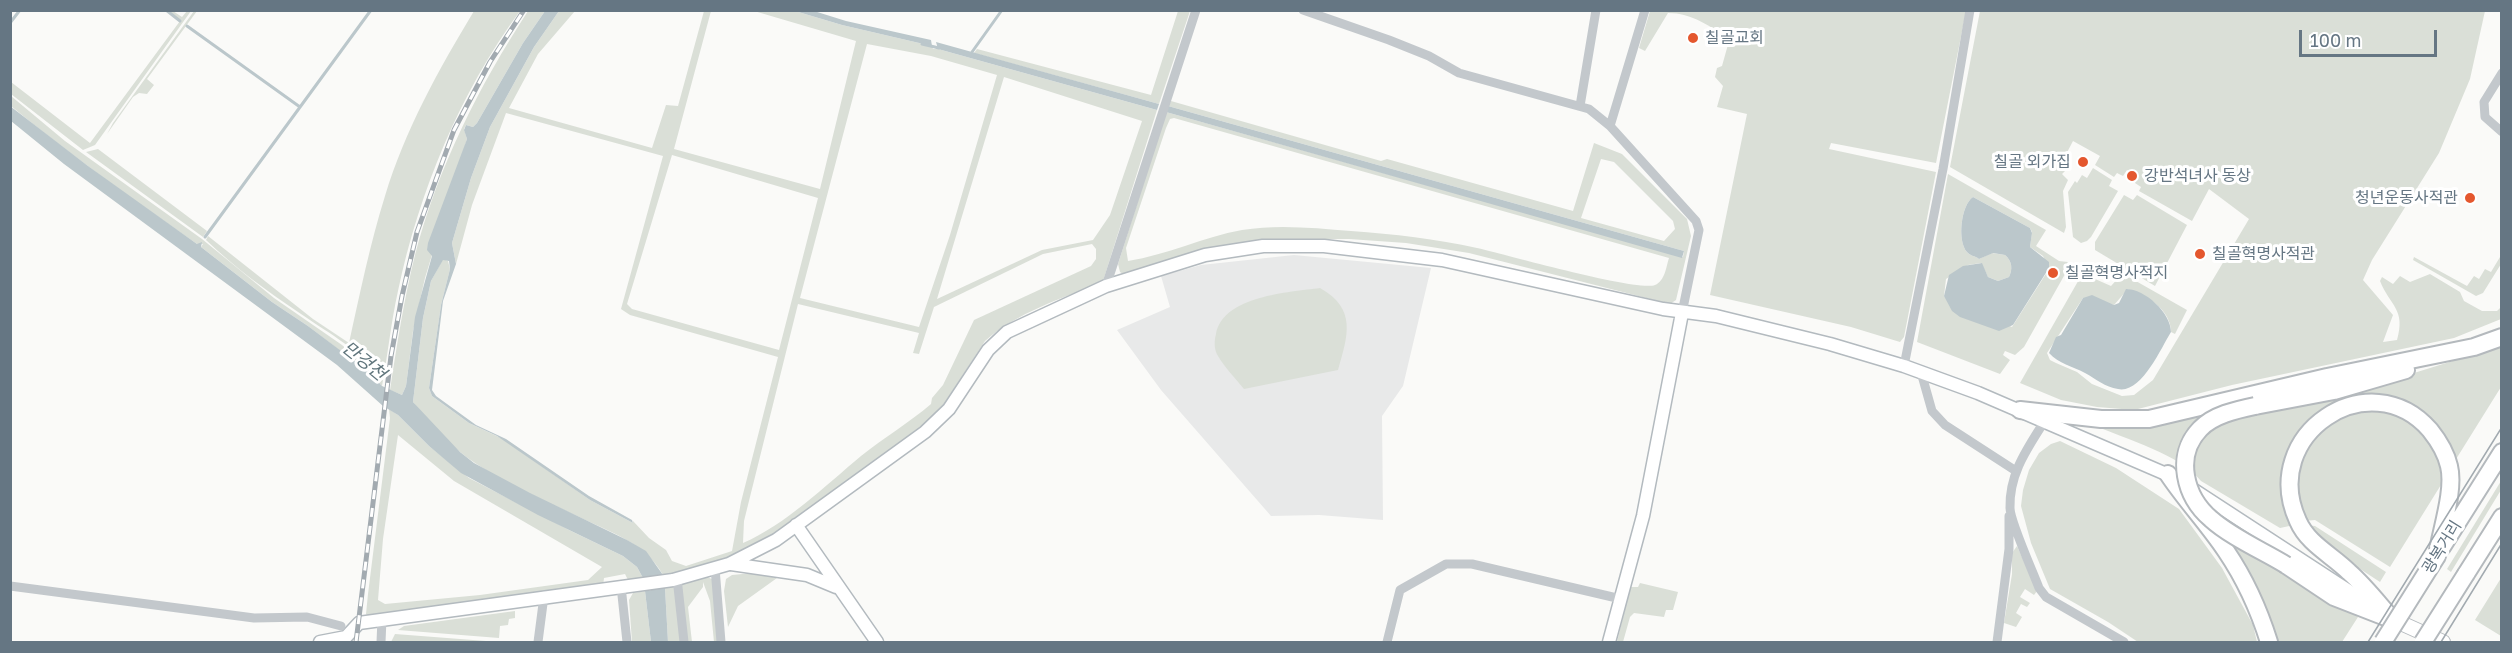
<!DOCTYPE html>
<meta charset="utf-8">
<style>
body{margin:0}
#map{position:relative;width:2512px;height:653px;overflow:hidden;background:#fafaf8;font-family:"Golos Text",sans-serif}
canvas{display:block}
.frame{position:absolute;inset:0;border:12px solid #657683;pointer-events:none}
.scale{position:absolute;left:2299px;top:30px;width:138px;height:27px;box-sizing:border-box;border:3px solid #657683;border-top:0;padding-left:8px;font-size:18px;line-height:21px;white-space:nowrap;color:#657683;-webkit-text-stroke:4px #fff;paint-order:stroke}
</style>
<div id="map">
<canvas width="2512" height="653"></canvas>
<div class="frame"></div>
<div class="scale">100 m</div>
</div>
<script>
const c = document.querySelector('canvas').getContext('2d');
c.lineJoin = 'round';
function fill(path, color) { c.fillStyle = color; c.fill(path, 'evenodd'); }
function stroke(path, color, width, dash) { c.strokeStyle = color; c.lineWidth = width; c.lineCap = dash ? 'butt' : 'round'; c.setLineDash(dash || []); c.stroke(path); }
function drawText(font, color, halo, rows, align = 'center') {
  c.font = font + ' "Golos Text","Noto Sans KR",sans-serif'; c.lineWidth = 6; c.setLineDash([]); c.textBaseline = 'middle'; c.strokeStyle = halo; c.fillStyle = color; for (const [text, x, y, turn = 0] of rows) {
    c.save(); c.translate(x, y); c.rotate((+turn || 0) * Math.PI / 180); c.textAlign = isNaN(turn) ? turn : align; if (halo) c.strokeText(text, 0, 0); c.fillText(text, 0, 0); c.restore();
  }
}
const built = new Path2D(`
 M1294,255L1431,268L1403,386L1382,416L1383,520L1319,515L1271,516L1161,390L1117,330L1170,307L1161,276L1201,265Z`);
const green = new Path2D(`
 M168,11H173L182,17L187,11H191L95,145L83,150L11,94V82L90,143L180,21Z
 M194,11H197L147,79L154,85L147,94L139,93L133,97L107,134L113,123Z
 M474,11H520C460,92 419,192 398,291C391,322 388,354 382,386L372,375L373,371C359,349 322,329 301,314C268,292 234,267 206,240L208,236L313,319L349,343C360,293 370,244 385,196C405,130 439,69 474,11Z
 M528,11H545L523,43L477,123L473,127L466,125L464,129L467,139L425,278L413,331L406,386L402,395L390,390C397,344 404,299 415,255C438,167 479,86 528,11Z
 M559,11H575L538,54L509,108L652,148L666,105L678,106L704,11H711L674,149L820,189L856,41L754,11H795L842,25L932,46L933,49H938L1157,110L1104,278L1101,283C1062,298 1016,313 985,341L944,404L928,422L766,540C733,558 700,569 663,575C645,542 609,532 577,516C543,500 507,484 475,463C452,448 430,424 413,402L423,318L431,281L443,259L448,261L450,269L441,305L429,388L432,396L469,423L503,439L590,500L633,523V521L649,538L666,550L672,561L686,566L732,551L741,502L778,357L630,315L621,309L663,156L506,113L472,205L456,264L452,243L471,178L490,127L534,47ZM867,44L931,56L997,75L950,235L919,327L800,298ZM1004,77L1142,121L1110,215L1093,240L1042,250L937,299ZM672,155L818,198L779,350L632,309L627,304ZM1092,244L1096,249V259L1091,266L974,320L943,385L932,398L931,404C909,423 883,438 861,456C825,486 785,525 743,543L744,521L798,304L919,333L913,353L919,354L934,307L1043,254Z
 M1178,11H1190L1159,104L974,53L977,49L1151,95Z
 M1650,11H1966L1936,163L1831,143L1829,149L1936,172L1904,337L1900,342L1851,327L1710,295L1747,114L1717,107L1723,86L1715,77L1717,68L1722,66L1729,41C1712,26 1691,13 1668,13L1645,51L1639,48Z
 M1980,11H2485L2470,79L2439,153L2372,260L2363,280L2393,315L2383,342L2397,340C2406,309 2390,306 2380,281L2382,277L2393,284L2400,276L2410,282L2430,274L2460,292L2464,301L2482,311H2497L2501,307V319L2454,338L2232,385L2134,410L2097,407L2061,400L2020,383L2081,276L2086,275L2111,286L2120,276H2127L2187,310L2175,334L2171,332C2171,310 2147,295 2128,289L2114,305L2083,298L2047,353L2050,360L2056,363L2077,372L2092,384L2122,396L2134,395L2153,380L2249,219L2209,189L2192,221L2139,191L2141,187L2135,183L2138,177L2127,170L2123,176L2117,173L2114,177L2095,165L2100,156L2073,141L2062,162L2069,167L2062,174L2068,180L2063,191L2066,227L2064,233L1950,167Z
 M11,96L65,141L202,239L274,298L342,345L370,370L369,373L308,326L272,302L201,247L203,244H197C134,200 70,155 11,106Z
 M1171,101L1381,161L1387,159L1573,211L1594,143L1622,154L1687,219L1691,236L1676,300L1670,304L1469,253L1406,243L1349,239H1295L1230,244L1123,274L1120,272L1118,264L1166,112L1683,257L1684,251L1168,106ZM1174,118L1669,258C1666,267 1665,281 1655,285C1637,292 1504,254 1477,248C1436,239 1394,234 1351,231C1315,228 1278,224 1242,230C1203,237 1167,255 1128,261L1126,248L1166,128L1170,119ZM1601,159L1614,162L1673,221L1675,229L1664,241L1581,218Z
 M98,149L207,231L203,237L86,152Z
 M2093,168L2112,180L2109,186L2118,191L2091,237L2087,241L2081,243L2073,237L2068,192L2075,181L2077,183L2082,175L2087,178Z
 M1948,174L2046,230L2036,246L2059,261L2068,262L2069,267L2024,347L2015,355L2005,351L2003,355L2010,360L2000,374L1917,342ZM1973,197L2030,228L2032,232L2030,247L2043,256L2049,269L2012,327L1944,296L1946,279L1968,265L1981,263L1988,277L1998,281L2009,277C2013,269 2012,261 2005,255L1992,253L1979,259C1976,256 1970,256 1967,252C1957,241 1961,205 1973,197Z
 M2124,195L2133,200L2137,195L2187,225L2155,286L2095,250V242Z
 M2414,257L2467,286L2474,276L2479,279L2485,269L2491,272L2500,257L2501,264L2483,293L2476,296L2413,260Z
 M1320,288C1357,309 1348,335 1338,370L1244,389C1236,379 1225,368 1218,356C1214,350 1214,341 1216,334C1223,296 1289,292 1320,288Z
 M2501,343V387L2453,464L2439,430L2364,399L2296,441L2294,525L2280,528L2201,481C2179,454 2128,440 2096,426L2372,386L2472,355Z
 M389,409L398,415L429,446L469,478L569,530L623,556L637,567L643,578L628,580L625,574L604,578L603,586L369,617L366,614L368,594L390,418ZM398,435L454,481L602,567L588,580L480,595L385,604L378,600L383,539Z
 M2376,409C2386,411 2400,413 2409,418C2432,433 2440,455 2444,480L2390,567L2315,520L2304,521L2296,501L2300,456L2307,441L2340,415Z
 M2060,441L2116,468L2179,509L2222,568L2253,625L2257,642H2138L2108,622L2050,589L2031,543L2021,506L2023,490L2029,470L2039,453L2051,444Z
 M2501,481V490L2451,572L2447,569Z
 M2306,525L2315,526L2386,572L2380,582L2322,544Z
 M2212,528L2358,617L2342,642H2273Z
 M2017,546L2037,591L2034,595L2025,589L2020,597L2030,603L2027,607L2021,604L2016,613L2022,617L2016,627L2004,623L2012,574V553Z
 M753,573L777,578L738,606L728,627L724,591L726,579L732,575Z
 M707,577L712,579L719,642H714L710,601L703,582V587L688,607L692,642H685L679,584Z
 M2501,578V636L2475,620Z
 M1640,583L1678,592L1673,610H1666L1664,617L1634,613L1630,617L1623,642H1617L1629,593L1631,587H1638Z
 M674,586L683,642H668L665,588Z
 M645,591L651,642H632L629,600L633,593Z
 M515,611V618L509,619L508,625L500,626L499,638L398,630L404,626Z
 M395,634L499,642H391Z`);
const water = new Path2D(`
 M545,11H559L534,47L490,127L471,178L452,243L456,264L443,301L432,390L436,396L476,425L506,439L589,496L632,520L633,523L590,500L497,436L469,423L432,396L429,388L441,305L450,269L449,261L443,260L431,281L423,318L413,402L460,452L474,463L530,493L627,540L646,551L663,575L643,578L637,567L623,556L538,515L461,473L429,446L398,415L383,406L337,365L64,164L11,121L10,106L88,166L197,244L202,242L201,247L272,302L308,326L369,372L372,370V375L382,386L402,395L406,386L415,317L432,256L427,250L428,243L467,139L464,130L466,125L473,127L477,123L523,43Z
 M795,11H814L846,21L931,40L932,46L842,25Z
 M936,42L1159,104L1157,110L938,49Z
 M1168,106L1684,251L1682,258L1166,112Z
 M1973,197L2030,228L2032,233L2030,247L2049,262V268L2013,325L1999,331L1960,317L1952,311L1944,296L1949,275L1963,266L1982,263L1988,277L1998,281L2009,277C2013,269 2012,261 2005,255L1993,253L1979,259C1976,256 1970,256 1967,252C1957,241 1961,205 1973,197Z
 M2126,289C2145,289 2171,313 2171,332C2160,350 2141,394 2118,389C2105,387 2096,379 2085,373C2072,366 2059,364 2049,353L2056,337L2061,335L2083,298L2092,295L2114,305L2119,303Z
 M665,588L668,642H651L645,591Z`);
const stream = new Path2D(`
 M166,10L180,21
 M10,23L20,10
 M187,26L300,107
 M922,44L939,48
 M972,52L1002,10
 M205,237L371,10`);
const street = new Path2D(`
 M1303,10L1389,40L1429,56L1459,73L1589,109L1610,126L1696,221L1699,230L1682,313
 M2502,73L2484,102L2485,117L2502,132
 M1580,106L1596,10
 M1610,126L1645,10
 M1106,286L1196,10
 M1904,366L1943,169L1970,10
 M1921,372L1932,411L1945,425L2016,471
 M2044,422C2027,449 2009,474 2010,508C2010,521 2033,572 2039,588L2046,597L2124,642
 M715,568L721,642
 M677,578L684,642
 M10,586L254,618L307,617L341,626
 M621,586L627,642
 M381,642L382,619
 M538,642L544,596
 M1387,642L1400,590L1446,564H1472L1621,599
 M1997,642L2009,549V516`);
const secondary = new Path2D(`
 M2191,488L2372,606
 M796,525L877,642
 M731,564L807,575L836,587
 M320,642L346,637L359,623L673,580L729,564L776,540L925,432L949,409L988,350L1007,332L1106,286L1205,255L1263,246H1324L1442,260L1663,309L1716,316L1830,344L1904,366L1978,393L2173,477
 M1609,642L1643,516L1682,313`);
const primary = new Path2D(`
 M2392,619L2443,642`);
const highway = new Path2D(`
 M2255,406L2334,391L2406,370
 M2020,410L2101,419H2149L2327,377L2474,347L2502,337
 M2168,474C2186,501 2208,524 2226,551C2245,579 2259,610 2269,642
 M2442,547L2502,452
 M2286,565L2334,597L2388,618
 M2466,574L2502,517
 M2392,619C2378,603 2365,586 2349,572C2332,555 2308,544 2298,521C2258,434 2370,361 2430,430C2438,440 2446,453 2449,466C2455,490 2441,530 2437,556`);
const tram = new Path2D(`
 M2368,642L2502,427
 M2441,642L2502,543`);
const rail = new Path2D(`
 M356,642L391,356L402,296L417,232L454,130L490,62L524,10`);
const highwayBridge = new Path2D(`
 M2255,406C2236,410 2213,415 2200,429C2174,456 2185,497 2211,519C2231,537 2263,551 2286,565
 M2383,642L2437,556
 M2423,642L2466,574`);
const markers = [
 [1693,38,6,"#e4572e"],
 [2083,162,6,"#e4572e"],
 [2132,176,6,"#e4572e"],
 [2470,198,6,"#e4572e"],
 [2200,254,6,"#e4572e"],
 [2053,273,6,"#e4572e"]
];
const poiNames = [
 ["칠골교회",1705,38],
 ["칠골 외가집",2071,162,"right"],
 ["강반석녀사 동상",2144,176],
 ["청년운동사적관",2458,198,"right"],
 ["칠골혁명사적관",2212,254],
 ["칠골혁명사적지",2065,273]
];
const streetNames = [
 ["광복거리",2442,547,-58]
];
const waterNames = [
 ["만겅천",364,361,39]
];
fill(built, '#e8e9e9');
fill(green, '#dadfd7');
fill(water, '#bbc7cb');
stroke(stream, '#bbc7cb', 3);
stroke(secondary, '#b3babf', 15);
stroke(primary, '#b5babe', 16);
stroke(highway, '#b4b9bd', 20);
stroke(street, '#c3c8cc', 9);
stroke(secondary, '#fff', 12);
stroke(primary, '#fff', 14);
stroke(highway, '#fff', 16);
stroke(tram, '#a2aab0', 1.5);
stroke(rail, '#a2aab0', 5);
stroke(rail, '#fff', 3, [9]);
stroke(highwayBridge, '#b4b9bd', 20, []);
stroke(highwayBridge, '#fff', 16);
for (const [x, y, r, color] of markers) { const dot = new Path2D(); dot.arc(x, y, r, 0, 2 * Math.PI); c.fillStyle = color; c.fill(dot); stroke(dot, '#fff', 2); }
drawText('16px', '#657683', '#fff', poiNames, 'left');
drawText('16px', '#657683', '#fff', streetNames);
drawText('italic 18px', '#60757c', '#fff', waterNames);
</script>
